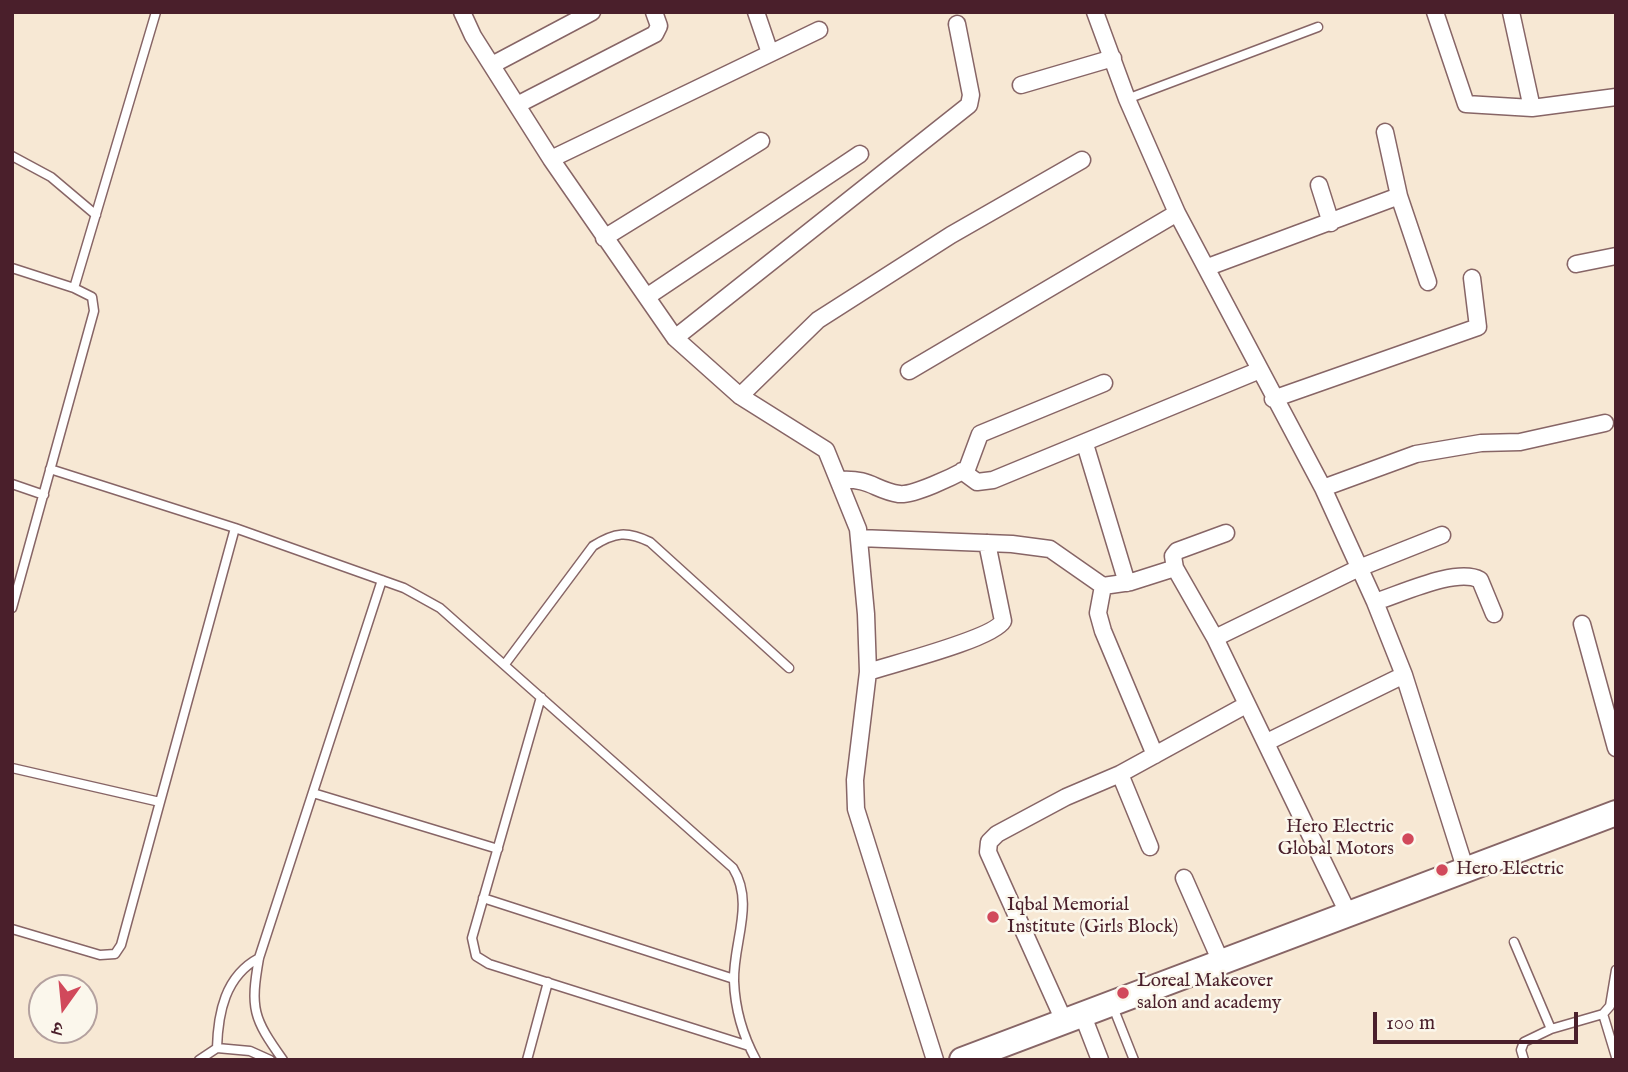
<!DOCTYPE html>
<meta charset="utf-8">
<style>
body{margin:0}
#map{position:relative;width:1628px;height:1072px;overflow:hidden;background:#f7e8d4;font-family:"IM FELL English","Noto Serif Devanagari",serif}
canvas{display:block}
.frame{position:absolute;inset:0;border:14px solid #4a1f2b;pointer-events:none}
.north{position:absolute;left:28px;top:974px;width:70px;height:70px;box-sizing:border-box;background:#fbf7ec;border:2px solid #b4a19f;border-radius:50%;rotate:195deg;font-size:19px;font-weight:700;line-height:28px;text-align:center;color:#4a1f2b}
.north::after{content:'';display:block;margin:auto;width:24px;height:32px;background:#d1495b;clip-path:polygon(50% 0,100% 100%,50% 72%,0 100%)}
.scale{position:absolute;left:1373px;top:1012px;width:205px;height:32px;box-sizing:border-box;border:4px solid #4a1f2b;border-top:0;padding-left:9px;font-size:21px;line-height:24px;white-space:nowrap;color:#4a1f2b;-webkit-text-stroke:5px #fbf7ec;paint-order:stroke}
</style>
<div id="map">
<canvas width="1628" height="1072"></canvas>
<div class="frame"></div>
<div class="north">उ</div>
<div class="scale">100 m</div>
</div>
<script>
const c = document.querySelector('canvas').getContext('2d');
c.lineJoin = 'round';
function stroke(path, color, width, dash) { c.strokeStyle = color; c.lineWidth = width; c.lineCap = dash ? 'butt' : 'round'; c.setLineDash(dash || []); c.stroke(path); }
function drawText(font, color, halo, rows, align = 'center') {
  c.font = font + ' "IM FELL English",serif'; c.lineWidth = 5; c.setLineDash([]); c.textBaseline = 'middle'; c.strokeStyle = halo; c.fillStyle = color; for (const [text, x, y, turn = 0] of rows) {
    c.save(); c.translate(x, y); c.rotate((+turn || 0) * Math.PI / 180); c.textAlign = isNaN(turn) ? turn : align; if (halo) c.strokeText(text, 0, 0); c.fillText(text, 0, 0); c.restore();
  }
}
const lane = new Path2D(`
 M1127,99L1318,27
 M12,156L51,177L96,215
 M12,268L74,288
 M50,469L235,528
 M12,484L44,495
 M12,608L94,311L92,297L74,288L156,12
 M505,664L593,546C615,532 627,531 650,542L789,668
 M541,697L472,938L476,956L489,964L749,1046
 M12,768L160,802L235,528L404,588L440,608L733,868C755,904 733,942 734,981C735,1008 743,1036 756,1060
 M313,793L498,849
 M483,898L734,979
 M12,929L100,955L115,954L121,945L160,802
 M1514,942L1551,1029
 M1113,1007L1134,1060
 M1603,1014L1616,1057
 M217,1048L250,1051L270,1060
 M199,1060L217,1048C218,1013 225,976 259,958
 M283,1060C253,1018 250,1009 259,958L382,580
 M527,1060L548,982
 M1524,1060L1521,1050L1524,1042L1551,1029L1603,1014L1610,1006L1616,970`);
const street = new Path2D(`
 M462,12L473,36L551,159L675,338L740,396L826,450L858,529L866,614L868,672L855,780L856,809L935,1060
 M756,12L770,53
 M1095,12L1127,99L1177,213L1323,488L1375,602L1404,675L1466,871
 M1435,12L1466,104L1532,108L1616,97
 M1511,12L1532,108
 M492,65L592,12
 M1021,85L1113,58
 M517,105L655,34L659,26L654,12
 M551,159L819,30
 M1319,185L1331,223
 M1399,196L1428,282
 M604,238L761,141
 M1576,264L1616,256
 M1208,267L1399,196L1385,132
 M648,296L860,154
 M675,338L969,105L971,95L957,24
 M909,371L1177,213
 M740,396L818,320L951,235L1082,160
 M1273,399L1478,327L1472,278
 M1085,444L1127,583
 M962,471L977,482L993,480L1260,370
 M840,480C871,478 874,490 899,494C913,496 954,476 967,469L980,434L1104,383
 M1323,488L1416,454L1481,443L1520,442L1605,423
 M1226,533L1177,551L1173,556L1175,568L1215,638L1348,913
 M859,538L1012,544L1050,549L1103,586L1131,582L1175,568
 M1103,586L1098,613L1103,631L1155,755
 M1375,602C1401,594 1457,567 1480,580L1494,614
 M1582,624L1616,748
 M1215,638L1359,568L1442,535
 M868,672C892,664 993,639 1003,621L987,543
 M1267,742L1404,675
 M1120,774L1150,847
 M1184,878L1221,962
 M1083,1016L1100,1060
 M1065,1023L988,852L989,842L997,834L1066,797L1120,774L1246,705`);
const primary = new Path2D(`
 M962,1060L1616,813`);
const markers = [
 [1408,839,7,"#d1495b"],
 [1442,870,7,"#d1495b"],
 [993,917,7,"#d1495b"],
 [1123,993,7,"#d1495b"]
];
const poiNames = [
 ["Hero Electric",1394,828,"right"],
 ["Global Motors",1394,850,"right"],
 ["Hero Electric",1456,870],
 ["Iqbal Memorial",1007,906],
 ["Institute (Girls Block)",1007,928],
 ["Loreal Makeover",1137,982],
 ["salon and academy",1137,1004]
];
stroke(lane, '#876566', 11);
stroke(street, '#876566', 19);
stroke(primary, '#876566', 28);
stroke(lane, '#fff', 8);
stroke(street, '#fff', 16);
stroke(primary, '#fff', 24);
for (const [x, y, r, color] of markers) { const dot = new Path2D(); dot.arc(x, y, r, 0, 2 * Math.PI); c.fillStyle = color; c.fill(dot); stroke(dot, '#fbf7ec', 2.5); }
drawText('19px', '#4a1f2b', '#fbf7ec', poiNames, 'left');
</script>
